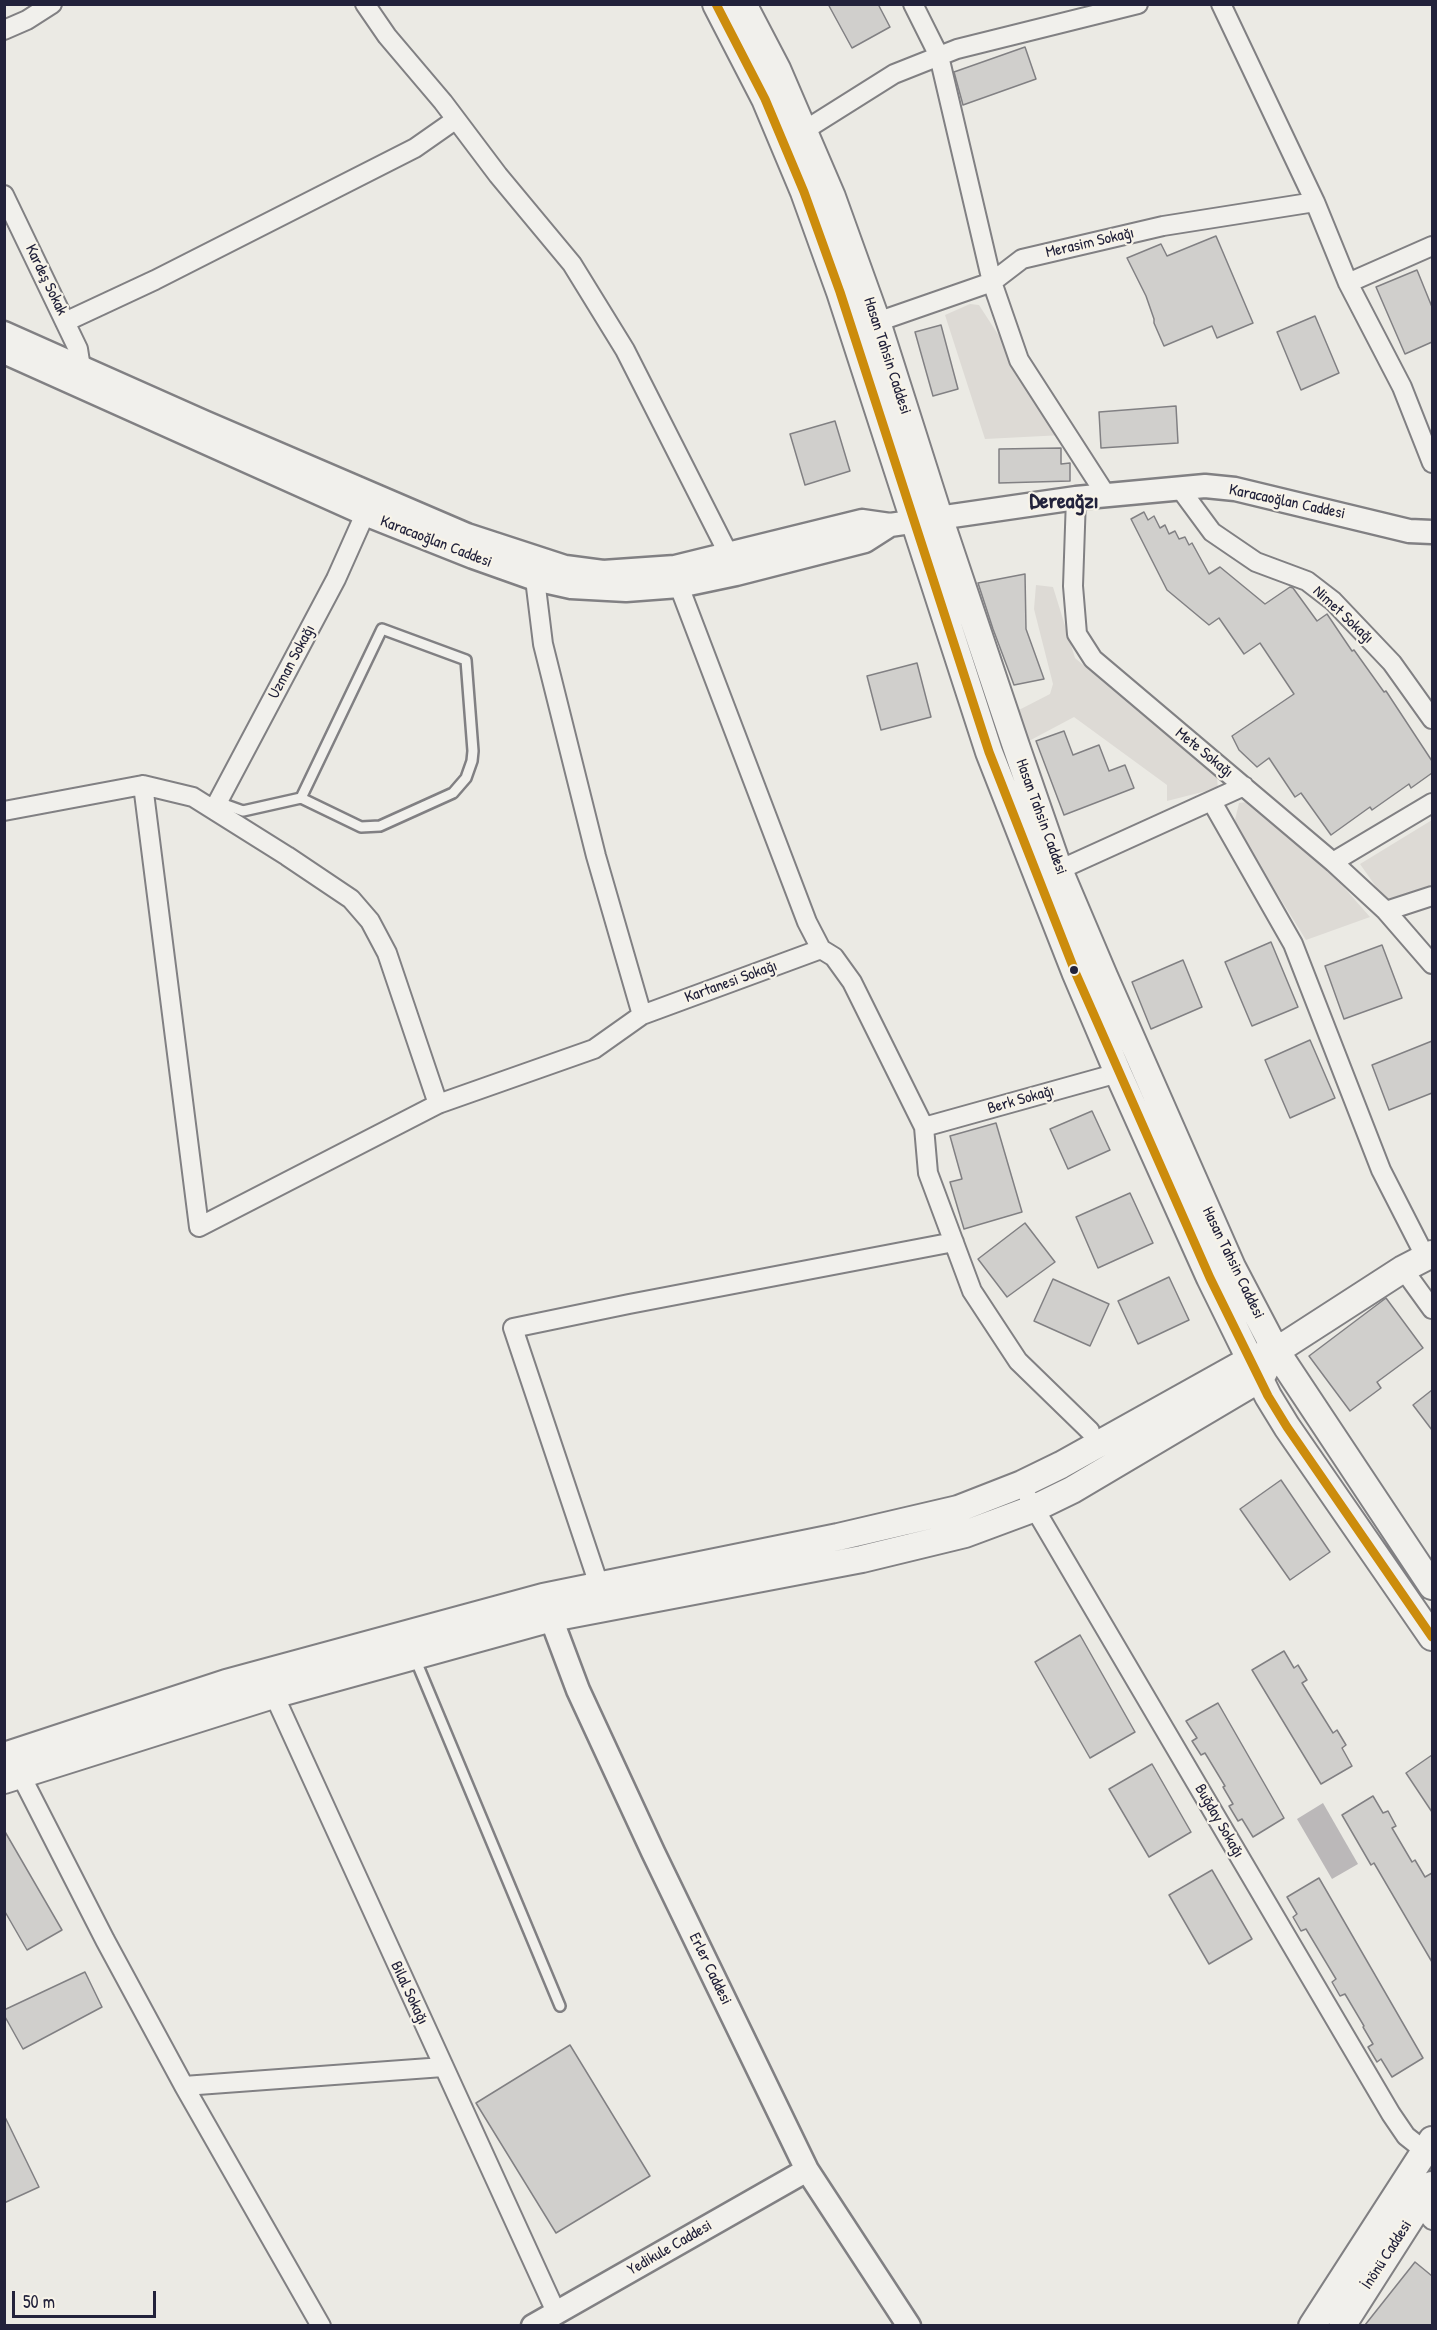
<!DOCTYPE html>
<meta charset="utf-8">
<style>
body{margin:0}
#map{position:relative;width:1437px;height:2330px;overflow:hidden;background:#ebeae4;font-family:"Patrick Hand",sans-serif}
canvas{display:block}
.frame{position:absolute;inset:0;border:6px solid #22223b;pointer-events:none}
.scale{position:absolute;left:12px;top:2291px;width:144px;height:27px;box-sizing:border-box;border:3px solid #22223b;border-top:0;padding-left:8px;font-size:18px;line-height:21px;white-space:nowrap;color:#22223b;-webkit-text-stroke:4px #f7f3e8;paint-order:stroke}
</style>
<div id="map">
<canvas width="1437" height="2330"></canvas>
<div class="frame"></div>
<div class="scale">50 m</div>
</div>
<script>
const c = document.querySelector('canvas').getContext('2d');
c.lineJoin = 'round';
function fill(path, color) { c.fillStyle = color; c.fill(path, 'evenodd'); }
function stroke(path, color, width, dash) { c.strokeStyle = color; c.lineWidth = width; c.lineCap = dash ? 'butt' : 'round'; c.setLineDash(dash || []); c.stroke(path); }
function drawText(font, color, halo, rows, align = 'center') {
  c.font = font + ' "Patrick Hand",sans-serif'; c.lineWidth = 4.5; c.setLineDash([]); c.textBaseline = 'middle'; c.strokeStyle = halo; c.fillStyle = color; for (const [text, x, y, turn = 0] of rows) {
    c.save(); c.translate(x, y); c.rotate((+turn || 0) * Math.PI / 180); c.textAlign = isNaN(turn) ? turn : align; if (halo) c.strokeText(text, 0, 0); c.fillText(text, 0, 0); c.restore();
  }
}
const green = new Path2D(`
 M970,304L979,305L1063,435L985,439L945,315Z
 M1036,585L1053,587L1075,658L1217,778L1218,788L1167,801V785L1074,717L1027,742L1017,711L1050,694L1053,684L1034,609Z
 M1247,802L1326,867L1370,917L1306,940L1234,824L1239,803Z
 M1432,820V885L1386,901L1360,864Z`);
const water = new Path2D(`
 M1323,1803L1358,1864L1332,1879L1297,1819Z`);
const building = new Path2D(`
 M828,4H878L890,27L852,48Z
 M1025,47L1036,79L963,105L954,72Z
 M1216,236L1253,323L1217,338L1212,326L1164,346L1154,323V319L1146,296L1127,258L1161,244L1167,256Z
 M1417,270L1432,307V342L1405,354L1376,287Z
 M1315,316L1339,373L1301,390L1277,332Z
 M941,325L958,389L933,396L915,332Z
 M1176,406L1178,443L1101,448L1099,412Z
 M835,421L850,471L805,485L790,434Z
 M1061,448V464L1070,463V481L999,483V449Z
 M1144,512L1148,520L1154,516L1160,528L1165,525L1169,534L1175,531L1179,539L1185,537L1189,545L1192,543L1209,574L1220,567L1265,604L1290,587L1293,588L1317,621L1327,614L1352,651L1354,650L1384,692L1386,691L1432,761V773L1411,788L1409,784L1372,810L1370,807L1331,835L1301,793L1295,797L1269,758L1257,767L1239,750L1232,736L1294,694L1260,643L1244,654L1219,618L1209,625L1167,590L1131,519Z
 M1025,574L1026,629L1044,679L1014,685L993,629L978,583Z
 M917,663L931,717L881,730L867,676Z
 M1064,731L1073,755L1099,745L1109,771L1125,765L1134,788L1064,815L1036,741Z
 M1271,942L1298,1007L1252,1026L1225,962Z
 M1382,945L1402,998L1344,1019L1325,966Z
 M1183,960L1202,1007L1151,1029L1132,982Z
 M1310,1040L1335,1098L1290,1118L1265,1060Z
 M1432,1041V1093L1389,1110L1372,1065Z
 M1092,1111L1110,1150L1068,1169L1050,1129Z
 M996,1123L1022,1212L964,1229L950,1182L962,1179L950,1136Z
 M1130,1193L1153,1243L1098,1268L1076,1217Z
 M1025,1223L1055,1262L1007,1297L978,1259Z
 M1169,1277L1189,1320L1138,1344L1118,1301Z
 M1053,1279L1109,1304L1090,1346L1034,1321Z
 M1386,1298L1423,1348L1377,1382L1381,1388L1350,1411L1309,1356Z
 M1432,1390V1430L1413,1405Z
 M1281,1480L1330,1552L1290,1580L1240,1509Z
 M1080,1635L1135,1732L1090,1758L1035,1662Z
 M1284,1651L1294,1668L1298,1665L1307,1680L1302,1683L1333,1733L1337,1730L1346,1745L1342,1748L1352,1766L1321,1784L1252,1670Z
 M1218,1703L1284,1818L1253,1837L1242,1819L1238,1821L1229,1806L1233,1804L1223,1787L1225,1786L1205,1753L1201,1755L1192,1741L1197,1738L1186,1721Z
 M1432,1755V1812L1406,1773Z
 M1152,1764L1191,1832L1149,1857L1109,1789Z
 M1373,1796L1383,1813L1388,1811L1396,1826L1392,1828L1412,1862L1415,1860L1425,1877L1432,1873V1962L1374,1863L1371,1865L1342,1815Z
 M4,1830L62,1930L27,1950L4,1910Z
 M1212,1870L1252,1939L1209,1964L1169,1895Z
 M1319,1878L1423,2058L1392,2077L1381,2059L1377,2062L1368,2047L1373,2044L1363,2027L1364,2026L1345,1994L1340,1996L1332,1982L1336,1979L1306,1929L1301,1931L1293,1917L1297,1914L1287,1897Z
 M85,1972L102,2007L23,2049L4,2015V2010Z
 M570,2045L650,2176L556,2233L476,2103Z
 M4,2115L39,2187L4,2203Z
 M1415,2262L1432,2276V2325H1365Z`);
const service = new Path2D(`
 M218,802L243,811L301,798L361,827L380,826L453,793L466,778L472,761L473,751L466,660L382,629L301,798
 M414,1656L560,2006`);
const minor = new Path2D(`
 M365,4L387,36L443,102L498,175L572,264L625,350L729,555
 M913,4L939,56L992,282L1019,360L1106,495
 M1221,4L1315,202L1348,283L1402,387L1432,463
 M4,30L27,20L52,4
 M805,130L894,74L957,49L1138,4
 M4,195L78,349L81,368
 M1348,283L1432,246
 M65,322L155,280L415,148L455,120
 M877,322L992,282L1022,259L1163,226L1315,202
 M1181,490L1212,532L1256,562L1307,581L1333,601L1392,663L1432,719
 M1076,498L1073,586L1077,634L1093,659L1333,862L1386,911L1432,964
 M535,579L543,644L596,856L642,1015
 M679,586L807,922L821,949L834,957L852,982L924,1127L928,1173L972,1291L1018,1361L1090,1431
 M143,785L199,1227L438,1104L594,1049L642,1015L821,949
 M1212,802L1293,944L1381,1170L1425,1256
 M214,809L336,579L365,514
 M4,811L143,785L193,797L287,856L351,899L370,921L387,953L438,1104
 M1333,862L1432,803
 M1059,870L1244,786
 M1386,911L1432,896
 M924,1127L1118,1073
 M1403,1269L1432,1309
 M1029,1499L1391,2114L1406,2136L1425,2151
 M599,1585L513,1328L629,1304L954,1242
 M269,1684L556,2312
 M15,1764L105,1940L184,2086L321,2326
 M184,2086L443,2067
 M1420,2205L1432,2220`);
const tertiary = new Path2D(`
 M4,333L204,422L467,535L565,567L603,572L675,567L862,521L890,525L1076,498L1205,486L1235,489L1409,531L1432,532
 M4,352L365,514L473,557L535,579L571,587L626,590L679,586L736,574L865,541L890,525
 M545,1602L578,1690L653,1852L807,2170L909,2326
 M533,2326L807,2170`);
const secondary = new Path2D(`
 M716,4L765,99L804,192L840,292L989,752L1076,974L1118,1073L1210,1278L1268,1396L1287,1427L1432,1637
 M743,4L777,69L832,197L877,322L939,517L1016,746L1059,870L1104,976L1232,1267L1276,1351L1432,1586
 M4,1756L226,1683L543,1597L838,1537L958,1509L1022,1484L1061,1465L1251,1359L1276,1351L1403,1269L1432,1254
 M4,1780L273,1695L552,1618L862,1559L965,1534L1035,1508L1072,1490L1261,1378L1268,1364
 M1312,2326L1432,2140
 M1342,2326L1432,2185`);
const bus1 = new Path2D(`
 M716,4L765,99L804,192L840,292L989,752L1076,974L1210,1278L1268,1396L1287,1427L1432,1637`);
const markers = [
 [1074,970,5,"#22223b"]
];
const streetNames = [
 ["Merasim Sokağı",1090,243,-13],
 ["Kardeş Sokak",46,280,64],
 ["Hasan Tahsin Caddesi",887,356,72],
 ["Karacaoğlan Caddesi",1287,502,12],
 ["Karacaoğlan Caddesi",436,542,21],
 ["Nimet Sokağı",1343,615,43],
 ["Uzman Sokağı",292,662,-62],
 ["Mete Sokağı",1204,753,39],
 ["Hasan Tahsin Caddesi",1041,817,70],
 ["Kartanesi Sokağı",731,982,-20],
 ["Berk Sokağı",1021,1100,-16],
 ["Hasan Tahsin Caddesi",1233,1263,64],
 ["Buğday Sokağı",1219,1821,60],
 ["Erler Caddesi",710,1969,64],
 ["Bilal Sokağı",409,1993,65],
 ["Yedikule Caddesi",670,2248,-30],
 ["İnönü Caddesi",1387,2255,-57]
];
const districtNames = [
 ["Dereağzı",1064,502]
];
fill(green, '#dddad5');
fill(water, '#bbb8b9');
fill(building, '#d0cfcc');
stroke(building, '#818083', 1.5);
stroke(service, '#818083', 14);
stroke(minor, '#818083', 22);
stroke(tertiary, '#818083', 27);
stroke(secondary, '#818083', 30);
stroke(service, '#f1f0ec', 9);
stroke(minor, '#f1f0ec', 18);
stroke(tertiary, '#f1f0ec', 22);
stroke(secondary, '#f1f0ec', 26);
stroke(bus1, '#cc8c0c', 9);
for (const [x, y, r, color] of markers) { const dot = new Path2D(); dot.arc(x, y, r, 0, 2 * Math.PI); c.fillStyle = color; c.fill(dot); stroke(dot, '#f7f3e8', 2); }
drawText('16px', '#22223b', '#f7f3e8', streetNames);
drawText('bold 22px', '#22223b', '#f7f3e8', districtNames);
</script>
